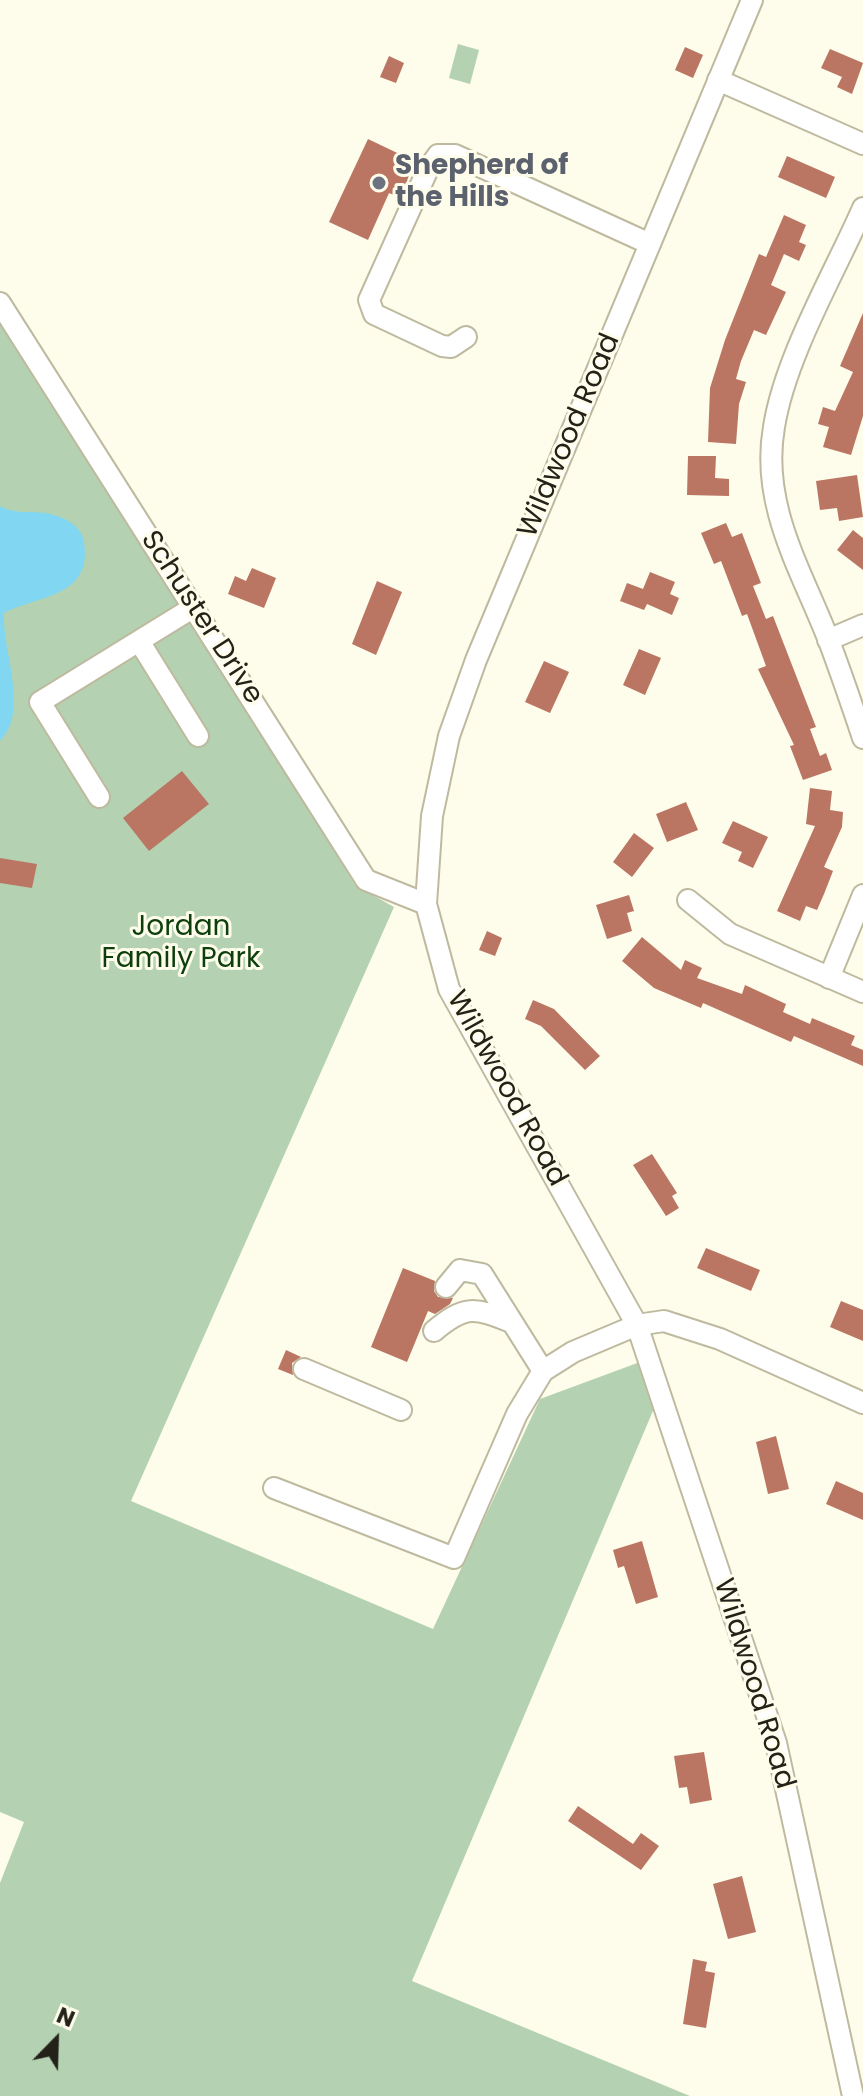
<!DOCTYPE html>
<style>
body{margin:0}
#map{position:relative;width:863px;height:2096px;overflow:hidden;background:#fefceb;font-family:Poppins,sans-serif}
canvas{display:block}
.north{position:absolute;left:16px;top:2000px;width:80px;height:80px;-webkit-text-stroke:6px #fefceb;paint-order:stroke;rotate:23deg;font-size:22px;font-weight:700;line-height:32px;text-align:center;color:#242218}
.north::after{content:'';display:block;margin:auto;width:28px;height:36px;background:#242218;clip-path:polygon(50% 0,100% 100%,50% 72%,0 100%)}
</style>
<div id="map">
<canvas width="863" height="2096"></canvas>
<div class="north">N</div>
</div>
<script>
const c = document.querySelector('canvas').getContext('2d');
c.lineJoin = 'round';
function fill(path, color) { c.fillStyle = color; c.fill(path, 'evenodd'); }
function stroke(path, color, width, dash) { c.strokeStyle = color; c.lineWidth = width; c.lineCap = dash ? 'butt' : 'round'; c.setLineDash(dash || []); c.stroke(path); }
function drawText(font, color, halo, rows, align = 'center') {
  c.font = font + ' Poppins,sans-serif'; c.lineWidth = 6; c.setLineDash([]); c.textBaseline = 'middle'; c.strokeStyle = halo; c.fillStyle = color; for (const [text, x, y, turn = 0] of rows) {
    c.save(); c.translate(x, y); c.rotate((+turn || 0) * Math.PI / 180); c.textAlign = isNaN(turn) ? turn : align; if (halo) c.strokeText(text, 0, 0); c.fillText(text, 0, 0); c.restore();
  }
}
const green = new Path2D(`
 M458,44L479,50L470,84L449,78Z
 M0,316L355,885L394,907L131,1501L433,1629L540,1399L640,1362L655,1406L412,1981L690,2096H0V1883L24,1822L0,1812Z`);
const water = new Path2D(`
 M0,506C17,516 35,509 54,515C68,519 82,527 84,543C93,598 35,596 4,613C2,652 30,711 0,741Z`);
const building = new Path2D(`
 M685,47L703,55L693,78L675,70Z
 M830,49L863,63L852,94L837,87L842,77L821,68Z
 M389,56L404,63L396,83L380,77Z
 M368,139L414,161L401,198L389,193L368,240L329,222Z
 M787,156L835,177L826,198L778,177Z
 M784,215L806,225L799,242L806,245L799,261L784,254L771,285L786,292L766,335L754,330L741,361L736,379L746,382L739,404L736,444L708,442L710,388L725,340L759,254L766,257Z
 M863,313V416L851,455L823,447L829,427L818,424L823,407L835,411L853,372L840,366Z
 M688,456H716L715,478L729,479V496L687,495Z
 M857,475L863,517L839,521L837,508L820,510L816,481Z
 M726,523L732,537L742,533L761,583L753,586L766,619L773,616L816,727L810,729L820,756L826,753L832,770L803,780L790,746L794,745L758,669L766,666L747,614L742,616L721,561L714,564L701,533Z
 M853,530L863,538V570L837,550Z
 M252,568L276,578L264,608L228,594L235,576L246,581Z
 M650,572L675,582L670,594L679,598L672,615L647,604L644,610L620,601L627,583L643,589Z
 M377,581L402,592L376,655L352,644Z
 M639,649L661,658L645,695L623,685Z
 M544,661L569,672L550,713L525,702Z
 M182,771L209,804L149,851L123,818Z
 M810,788L832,791L830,810L843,812L842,827L824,867L833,871L824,894L817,910L806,906L800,921L777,911L815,826L806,824Z
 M686,802L698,830L667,842L656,814Z
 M733,821L768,837L753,868L738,861L742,852L722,843Z
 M634,833L654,848L632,877L613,862Z
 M0,858L37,864L32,888L0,883Z
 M629,895L634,911L627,913L632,931L607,939L596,905Z
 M487,931L502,938L495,956L479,950Z
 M642,937L681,970L685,960L702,968L697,978L742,994L745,985L786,1004L783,1012L810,1024L812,1018L855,1036L851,1045L863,1050V1066L794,1036L791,1042L703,1003L701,1008L654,988L622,961Z
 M533,1000L554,1009L600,1056L585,1070L541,1026L525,1019Z
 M652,1154L677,1193L672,1196L679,1208L666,1216L633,1165Z
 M706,1248L760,1270L751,1291L697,1268Z
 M403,1268L435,1281L434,1291L438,1297L453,1298L450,1304L435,1314L428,1311L407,1362L371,1347Z
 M841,1301L863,1310V1341L830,1327Z
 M286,1350L301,1357L292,1363L293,1375L278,1369Z
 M776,1436L789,1489L768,1494L756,1442Z
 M836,1481L863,1493V1520L826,1504Z
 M642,1541L658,1597L636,1604L624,1566L618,1568L613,1550Z
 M704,1752L712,1800L690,1804L687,1787L679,1788L674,1756Z
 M578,1806L633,1844L641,1833L659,1846L641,1870L568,1821Z
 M742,1876L756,1932L728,1939L713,1884Z
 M693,1959L707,1962L705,1971L715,1973L706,2028L683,2024Z`);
const minor = new Path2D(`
 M752,0L476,660L449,736L432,816L426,904L449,989L637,1325L776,1743L853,2096
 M718,80L863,144
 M863,208C834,274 785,357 774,427C760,506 802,571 829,641C841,673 852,705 863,738
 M0,303L366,880L426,904
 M466,337L451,347L442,346L374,314L369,300L428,169L438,155H455L650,244
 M828,640L863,625
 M139,641L198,736
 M99,797L40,702L194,607
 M688,900L730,934L863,992
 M829,978L863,895
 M446,1287L460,1270L482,1274L543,1371
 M434,1331C465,1305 474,1307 511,1322
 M304,1369L401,1410
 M274,1488L454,1558L517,1414L543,1371L573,1352L637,1325L664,1321L720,1339L863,1403`);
const markers = [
 [379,183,8,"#6b7280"]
];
const worshipNames = [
 ["Shepherd of",395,167],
 ["the Hills",395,199]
];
const streetNames = [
 ["Wildwood Road",570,436,-67],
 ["Schuster Drive",201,618,57],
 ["Wildwood Road",506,1089,61],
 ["Wildwood Road",753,1684,73]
];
const parkNames = [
 ["Jordan",181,928],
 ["Family Park",181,960]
];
fill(green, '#b4d2b2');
fill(water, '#81d7f1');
fill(building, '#ba7663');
stroke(minor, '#beba9f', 24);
stroke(minor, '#fff', 20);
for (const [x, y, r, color] of markers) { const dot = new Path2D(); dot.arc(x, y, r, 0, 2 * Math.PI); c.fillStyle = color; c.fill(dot); stroke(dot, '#fefceb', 3); }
drawText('bold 28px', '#5b616d', '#fefceb', worshipNames, 'left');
drawText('28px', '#242218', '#fefceb', streetNames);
drawText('28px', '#0c3f0b', '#fefceb', parkNames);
</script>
